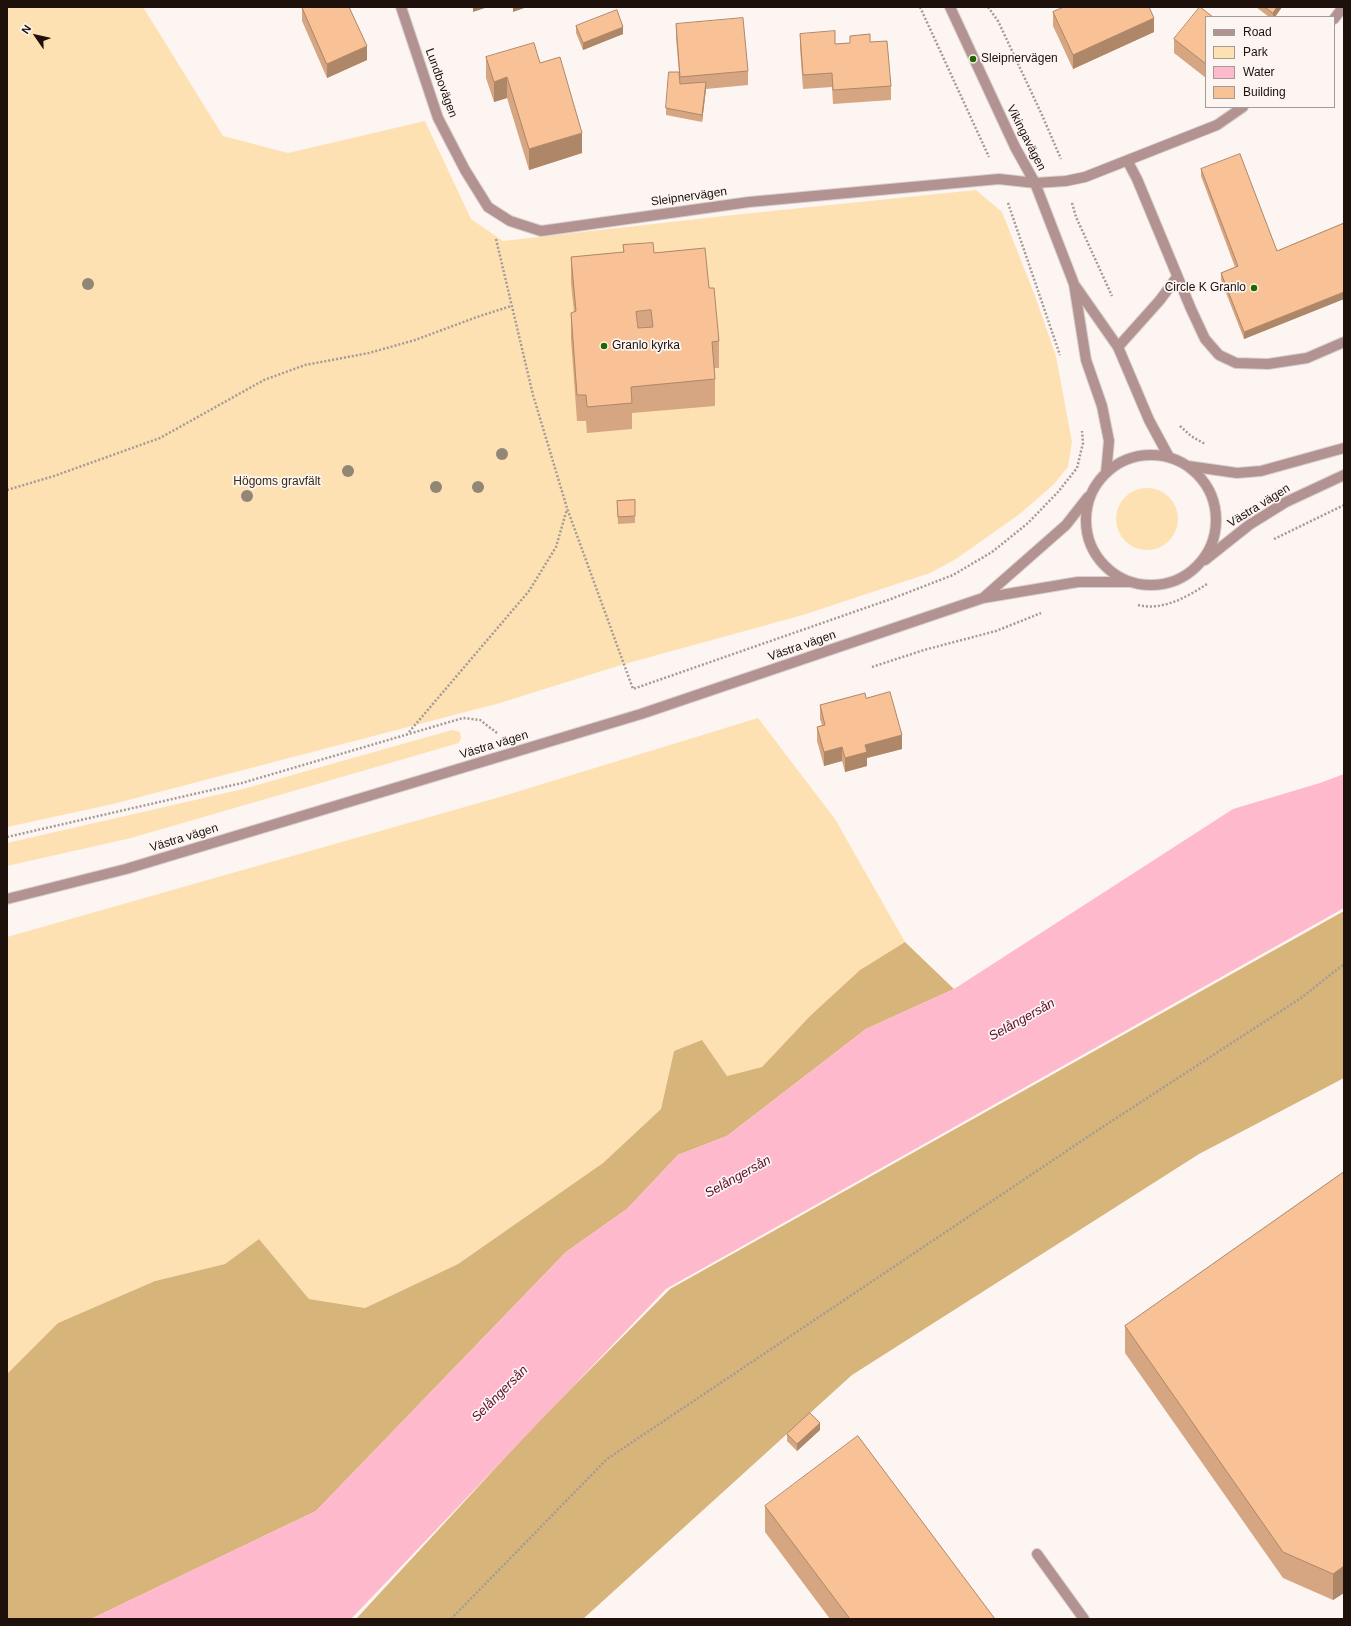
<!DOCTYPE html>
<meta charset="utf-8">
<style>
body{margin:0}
#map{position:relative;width:1351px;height:1626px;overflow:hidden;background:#fdf5f2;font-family:Helvetica,sans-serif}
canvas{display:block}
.frame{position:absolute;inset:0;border:8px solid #1e110c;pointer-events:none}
.legend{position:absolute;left:1205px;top:16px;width:130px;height:92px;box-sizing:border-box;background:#fdf5f2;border:1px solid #a49a96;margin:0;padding:5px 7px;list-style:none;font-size:12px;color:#1e110c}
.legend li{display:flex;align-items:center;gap:8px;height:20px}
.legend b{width:20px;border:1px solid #a49a96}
.north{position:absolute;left:16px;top:16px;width:40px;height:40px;-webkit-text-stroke:3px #fdf5f2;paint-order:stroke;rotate:304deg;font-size:11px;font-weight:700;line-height:16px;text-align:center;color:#1e110c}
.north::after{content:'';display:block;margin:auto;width:14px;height:18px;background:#1e110c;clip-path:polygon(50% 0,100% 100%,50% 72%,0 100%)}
</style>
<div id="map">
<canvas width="1351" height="1626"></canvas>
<div class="frame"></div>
<ul class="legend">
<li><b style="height:5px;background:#b39392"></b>Road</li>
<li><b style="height:11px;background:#fde1b2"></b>Park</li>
<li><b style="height:11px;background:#ffb9cd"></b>Water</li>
<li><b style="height:11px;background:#f8c196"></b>Building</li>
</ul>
<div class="north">N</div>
</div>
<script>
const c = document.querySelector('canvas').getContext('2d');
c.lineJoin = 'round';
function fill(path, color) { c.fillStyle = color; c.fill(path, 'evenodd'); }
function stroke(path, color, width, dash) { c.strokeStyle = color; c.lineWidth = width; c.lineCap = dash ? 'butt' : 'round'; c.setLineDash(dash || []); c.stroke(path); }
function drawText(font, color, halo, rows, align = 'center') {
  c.font = font + ' Helvetica,sans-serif'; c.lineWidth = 3.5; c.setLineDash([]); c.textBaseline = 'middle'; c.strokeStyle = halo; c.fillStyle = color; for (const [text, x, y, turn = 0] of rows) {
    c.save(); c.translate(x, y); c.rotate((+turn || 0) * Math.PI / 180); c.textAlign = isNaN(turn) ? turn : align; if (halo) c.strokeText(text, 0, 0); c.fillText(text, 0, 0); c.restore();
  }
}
const green = new Path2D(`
 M7,7H143L223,136L288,153L425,121L471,219L503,241L733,215L976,190L1002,212L1035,296L1056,356L1072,442L1068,467L1053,485L1021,513L956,559L930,573L803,615L621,665L500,703L113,804L7,827Z
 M1116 519a31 31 0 1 1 62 0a31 31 0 1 1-62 0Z
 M758,718L835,819L905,942L860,970L810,1016L762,1067L727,1076L674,1050L661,1109L603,1163L458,1264L365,1308L309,1299L259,1239L225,1264L155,1281L58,1323L7,1374V937L500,797Z
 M452,730L460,732L461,738L459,743L131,838L7,866V843L243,789Z`);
const forest = new Path2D(`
 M1344,911V1078L1199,1154L852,1375L583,1619H356L536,1424L670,1289Z
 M905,942L954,989L866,1029L727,1136L678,1155L627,1209L566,1252L316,1511L91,1619H7V1374L58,1323L155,1281L225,1264L259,1239L309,1299L365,1308L458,1264L603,1163L661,1109L674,1051L702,1040L727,1076L762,1067L810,1016L860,970Z`);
const water = new Path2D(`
 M1344,774V908L666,1289L351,1619H91L316,1511L566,1252L627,1209L678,1155L727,1136L866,1029L954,989L1233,809L1320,783Z`);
const path = new Path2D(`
 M920,7L989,157
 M988,7L998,21L1042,115L1061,159
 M1008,203L1060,355
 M1072,203L1076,217L1112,296
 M496,239L533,395L567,508L633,689L891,599L953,575L992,552L1028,523L1058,492L1077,468L1083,443L1082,431
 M1180,426L1191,436L1205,444
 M7,490L54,476L160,438L264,380L305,365L369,353L415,340L477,317L511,306
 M1274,539L1344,505
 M1138,605C1163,611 1187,597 1207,584
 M872,667L924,650L996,631L1041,613
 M409,732L529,591L556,547L567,509
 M7,837L242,783L463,718L480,720L497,733
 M451,1619L607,1459L1101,1128L1301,998L1344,964`);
const service = new Path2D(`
 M1128,162L1137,179L1191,309L1205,339L1219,355L1236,363L1268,364L1307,358L1344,342
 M1118,347L1160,300L1177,277
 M1037,1554L1084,1619`);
const minor = new Path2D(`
 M401,7L438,118L465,170L488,207L510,221L541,231L749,202L999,179L1035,183L1066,181L1085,177L1217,125L1243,107
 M950,7L1015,147L1035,183L1074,284L1086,360L1102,406L1109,441L1106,473
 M1334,19L1343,7
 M1076,287L1118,347L1149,420L1169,457`);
const tertiary = new Path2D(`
 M1086 520a65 65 0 1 1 130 0a65 65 0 1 1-130 0Z
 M1188,466L1237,473L1261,471L1344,448
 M1205,560L1249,525L1286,502L1344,475
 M983,598L1066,525L1088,497
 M7,899L126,869L641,714L983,598L1078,582H1131`);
const trees = [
 [88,284],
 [502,454],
 [348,471],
 [436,487],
 [478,487],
 [247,496]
];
const wall = new Path2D(`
 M302,7L367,60L327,78L302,21Z
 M1256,7H1282L1275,17H1269Z
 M1053,12L1154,32L1073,69L1053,26Z
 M1206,17V78L1174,53V39Z
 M676,24L748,71V85L706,89L702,122L666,115V108L679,72L676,38Z
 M576,26L623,34L583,50L576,33Z
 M800,34L835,44L850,43V36L870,42L891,86V100L833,104L832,87L803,89L800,48Z
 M486,57L582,153L529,170L507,98L494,102L486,78Z
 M1201,169L1277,251L1344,223V299L1244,339L1221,280V273L1235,267L1201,176Z
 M623,245L654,253L709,288L719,341V368H714L715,379V406L632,413V429L587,433L586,421H577L571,339V313L574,312L571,283V257L623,253Z
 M635,500V523L618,524L617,501Z
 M866,698L902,749L867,758V766L845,772L842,761L824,766L817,741V727L822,725L820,719V705Z
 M1344,1172V1593L1333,1600L1283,1578L1125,1353V1326Z
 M820,1430L797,1451L787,1441V1434Z
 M765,1506L995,1619H830L765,1532Z`);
const shadedWall = new Path2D(`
 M473,7H488L473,12Z
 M513,7H527L513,12Z
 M1277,7H1282L1275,17H1273V13Z
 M1154,18V32L1073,69V55Z
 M623,27V34L583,50V43Z
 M367,46V60L327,78V64Z
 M507,77V98L494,102V82Z
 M706,82V89L702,122V115Z
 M582,133V153L529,170V149Z
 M1344,292V299L1244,339V332Z
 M902,735V749L867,758V766L845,772V758L865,745Z
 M842,747V761L824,766V752Z
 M820,1423V1430L797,1451V1444Z
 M1344,1566V1593L1333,1600V1574Z`);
const building = new Path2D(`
 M302,7H349L367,46L327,64Z
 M1064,7H1149L1154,18L1073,55L1053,12Z
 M1200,7L1213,17H1206V64L1174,39Z
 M1265,7H1277L1273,13Z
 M617,10L623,27L583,43L576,26Z
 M743,18L748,71L680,77L676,24Z
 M835,31V44L850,43V36L870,34V42L887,41L891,86L833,90L832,73L803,75L800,34Z
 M534,43L540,63L560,57L582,133L529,149L507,77L494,82L486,57Z
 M669,72H679L680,84L706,82L702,115L666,108Z
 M1240,154L1277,251L1344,223V292L1244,332L1221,273L1238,266L1201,169Z
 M653,243L654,253L705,248L709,288H714L719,341L712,342L715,379L631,387L632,403L587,407L586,395H577L571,313L576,311L571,257L624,252L623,245ZM651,310L653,327L638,328L636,312Z
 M635,500V516L618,517L617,501Z
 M890,692L902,735L865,745L867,752L845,758L842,747L824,752L817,727L825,725L820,705L865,693L866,698Z
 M1344,1172V1566L1333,1574L1283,1552L1125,1326Z
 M810,1413L820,1423L797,1444L787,1434Z
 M858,1436L995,1619H850L765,1506Z`);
const markers = [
 [973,59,4,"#216700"],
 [1254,288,4,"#216700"],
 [604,346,4,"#216700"]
];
const poiNames = [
 ["Sleipnervägen",981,59],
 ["Circle K Granlo",1246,288,"right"],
 ["Granlo kyrka",612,346]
];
const streetNames = [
 ["Lundbovägen",441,83,70],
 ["Vikingavägen",1026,138,63],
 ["Sleipnervägen",689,197,-8],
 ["Västra vägen",1259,506,-32],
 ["Västra vägen",802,646,-19],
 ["Västra vägen",494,745,-17],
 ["Västra vägen",184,838,-17]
];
const parkNames = [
 ["Högoms gravfält",277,482]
];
const waterNames = [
 ["Selångersån",1022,1020,-29],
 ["Selångersån",738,1177,-29],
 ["Selångersån",500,1394,-45]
];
fill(green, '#fde1b2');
fill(forest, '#d7b47a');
fill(water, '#ffb9cd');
stroke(service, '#d9d1cd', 12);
stroke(minor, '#d9d1cd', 12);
stroke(tertiary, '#d9d1cd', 12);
stroke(path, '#a49a96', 2.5, [2, 2]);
stroke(service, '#b39392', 10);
stroke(minor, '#b39392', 10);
stroke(tertiary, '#b39392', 10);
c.fillStyle = '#928676';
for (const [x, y] of trees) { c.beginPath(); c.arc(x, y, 6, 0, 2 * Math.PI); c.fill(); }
fill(wall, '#d5a681');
fill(shadedWall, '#ae8769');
fill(building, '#f8c196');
stroke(building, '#ae8769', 1);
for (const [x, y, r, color] of markers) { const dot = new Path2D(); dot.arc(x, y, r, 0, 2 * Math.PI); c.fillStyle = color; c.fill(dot); stroke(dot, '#fdf5f2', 1.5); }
drawText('12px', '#1e110c', '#fdf5f2', poiNames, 'left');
drawText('12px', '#1e110c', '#fdf5f2', streetNames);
drawText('12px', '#3a2b11', '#fdf5f2', parkNames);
drawText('italic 13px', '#5d0d30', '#fdf5f2', waterNames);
</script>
